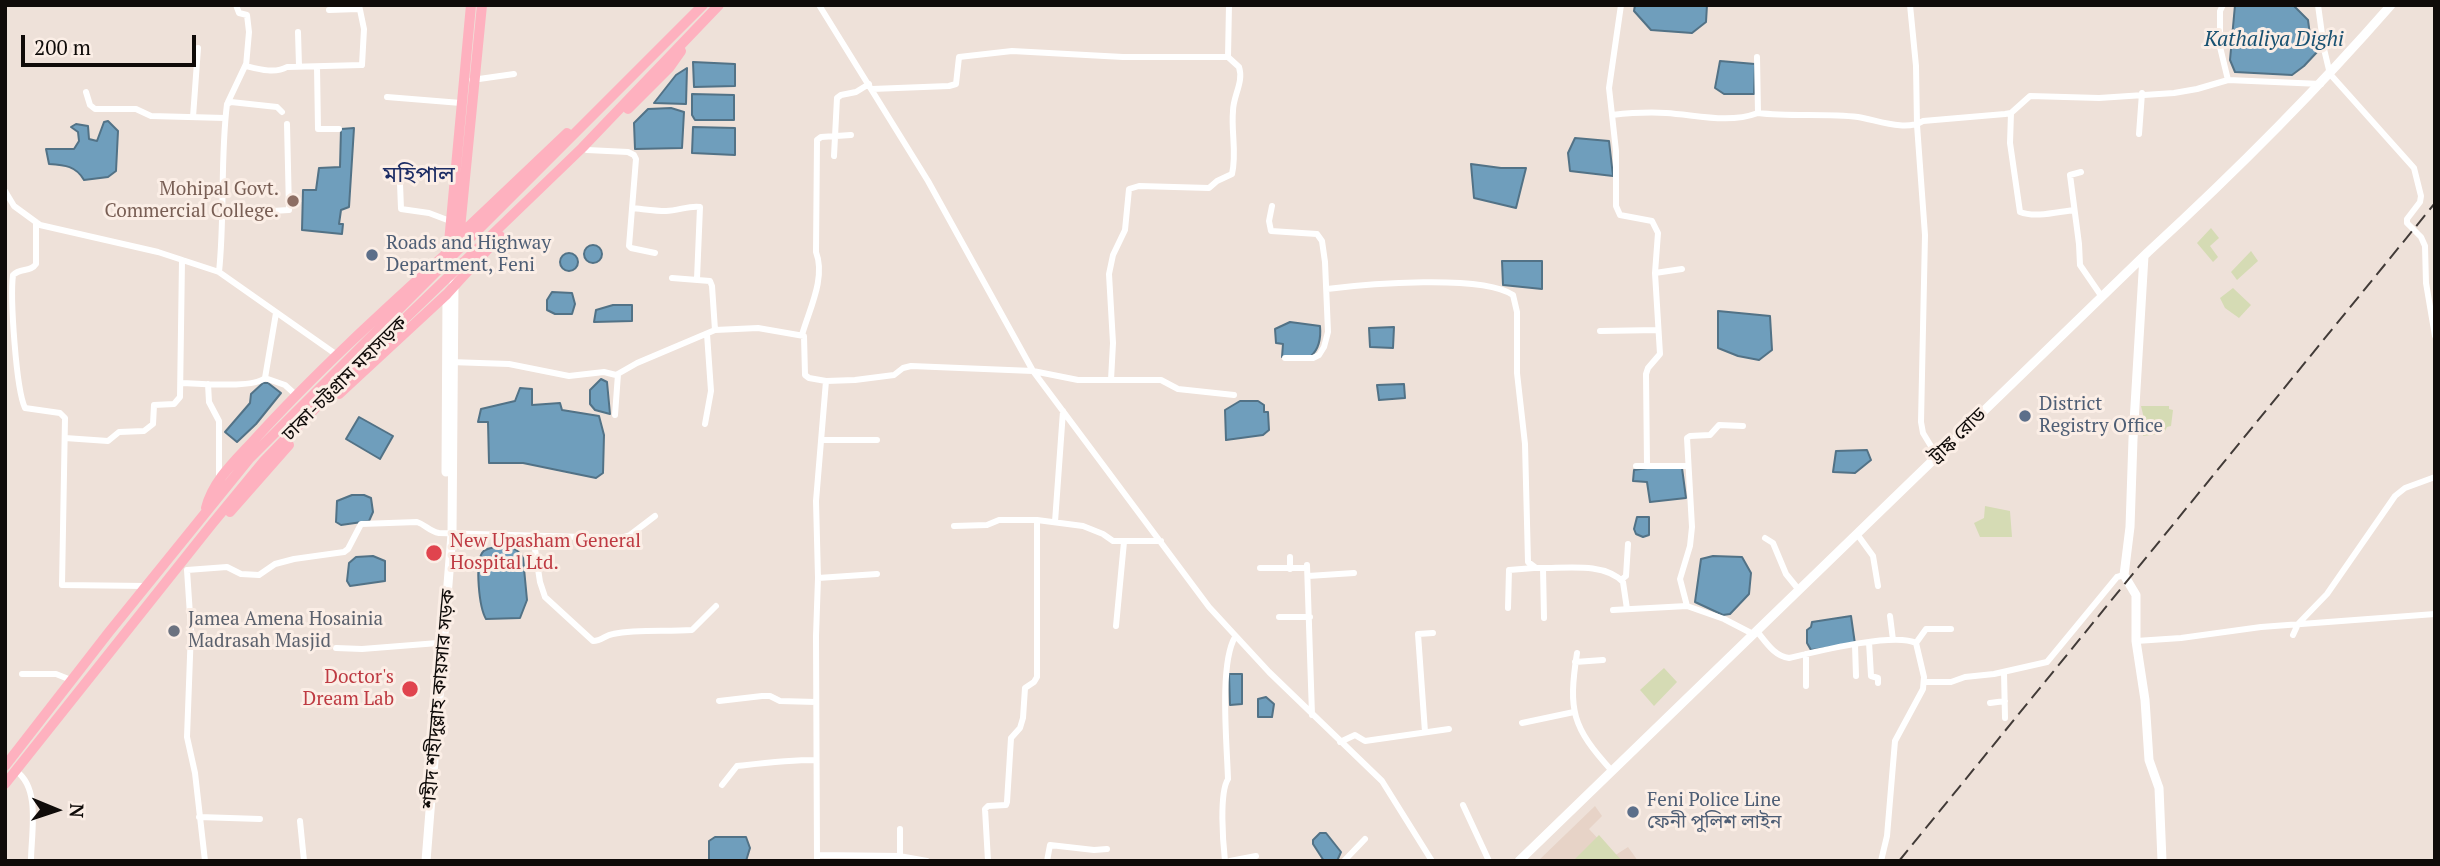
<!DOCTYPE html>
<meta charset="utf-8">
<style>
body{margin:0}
#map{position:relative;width:2440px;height:866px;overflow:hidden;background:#eee1d9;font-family:"PT Serif",serif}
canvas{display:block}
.frame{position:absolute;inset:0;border:7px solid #0f0b09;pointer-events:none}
.north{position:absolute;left:21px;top:775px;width:70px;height:70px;-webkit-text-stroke:5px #fbeee6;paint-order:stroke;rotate:92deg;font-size:19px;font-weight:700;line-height:28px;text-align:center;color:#0f0b09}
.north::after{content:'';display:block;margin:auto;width:24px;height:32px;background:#0f0b09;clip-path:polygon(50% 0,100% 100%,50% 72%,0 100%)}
.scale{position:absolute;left:21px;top:35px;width:175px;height:32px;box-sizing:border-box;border:4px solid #0f0b09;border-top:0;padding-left:9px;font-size:21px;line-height:24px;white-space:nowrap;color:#0f0b09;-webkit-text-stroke:5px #fbeee6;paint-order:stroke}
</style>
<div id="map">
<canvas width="2440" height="866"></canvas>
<div class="frame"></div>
<div class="north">N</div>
<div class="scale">200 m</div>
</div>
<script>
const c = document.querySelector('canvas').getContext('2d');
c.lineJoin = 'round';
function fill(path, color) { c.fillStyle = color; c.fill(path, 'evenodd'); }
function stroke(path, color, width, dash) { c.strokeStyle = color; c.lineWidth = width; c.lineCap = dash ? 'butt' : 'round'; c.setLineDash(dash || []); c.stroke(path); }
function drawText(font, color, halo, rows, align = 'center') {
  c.font = font + ' "PT Serif","Noto Sans Bengali",serif'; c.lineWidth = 6; c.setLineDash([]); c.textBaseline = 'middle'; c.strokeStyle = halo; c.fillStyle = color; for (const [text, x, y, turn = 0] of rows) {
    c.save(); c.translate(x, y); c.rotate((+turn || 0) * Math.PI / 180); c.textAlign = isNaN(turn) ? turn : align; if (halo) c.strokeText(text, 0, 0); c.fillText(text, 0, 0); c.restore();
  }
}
const built = new Path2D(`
 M1595,806L1602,816L1589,829L1614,856L1628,847L1638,861H1538Z`);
const green = new Path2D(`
 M2211,228L2219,238L2210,246L2218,257L2213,262L2197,243Z
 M2251,251L2258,261L2237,280L2231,272Z
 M2233,288L2251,305L2239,318L2225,308L2220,298Z
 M2141,406H2169V409L2173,410L2171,426L2167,427L2164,433L2143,436L2146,427Z
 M1985,506L2010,511L2012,537H1980L1974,523L1984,518Z
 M1664,668L1677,682L1654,706L1640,690Z
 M1599,835L1622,861H1573Z`);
const water = new Path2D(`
 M1635,5H1707L1706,22L1692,33L1651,30L1634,11Z
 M2235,5H2293L2308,20L2310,35L2317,40L2318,51L2304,66L2292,75L2235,72L2230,60Z
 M1720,61L1755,64L1754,94H1724L1715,88Z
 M693,62L735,64V86L694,87Z
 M687,68L686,104L654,103L676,75Z
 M692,94L734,95V120H695L692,115Z
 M671,108L684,112L682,148L635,149L634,123L648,109Z
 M108,121L118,131L116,171L108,177L84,180C76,166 65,165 49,164L46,149H74L79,141L78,132L71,127L76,124L88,126L89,139L97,141L104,122Z
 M693,127L735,128V155L692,153Z
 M354,128L349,207L341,210L339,224H343L342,234L302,230L303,190H316L319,168L340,167L341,129Z
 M1575,138L1609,141L1613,176L1570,171L1568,153Z
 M1471,164L1501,168H1526L1516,208L1474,198Z
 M584 254a9 9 0 1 1 18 0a9 9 0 1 1-18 0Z
 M560 262a9 9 0 1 1 18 0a9 9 0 1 1-18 0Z
 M1502,261H1542V289L1503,285Z
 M552,292L572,293L575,304L572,314H555L547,310V300Z
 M613,305H632V321L594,322L596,310Z
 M1718,311L1770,316L1772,350L1759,360L1738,356L1718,348Z
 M1290,322L1320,326C1321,337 1320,348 1311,356L1282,357L1283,344L1276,343L1275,329Z
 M1394,327L1393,348L1370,347L1369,328Z
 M601,379L607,382L610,414L595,410L590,404V390Z
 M263,383H268L281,393L256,424L237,442L225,432L250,403L251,394Z
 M1404,384L1405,398L1379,400L1377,385Z
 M520,388L532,389V405L560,403L562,410L599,416L604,435L603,473L596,478L523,463H489L488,422H478L481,409L515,401Z
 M1240,401H1258L1264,405V412H1268L1269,430L1263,435L1226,440L1225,410Z
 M359,417L393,436L380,459L346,439Z
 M1867,450L1871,460L1855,473L1833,472L1836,451Z
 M1654,467L1682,468L1686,498L1650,502L1647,482L1633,481L1634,470Z
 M352,495H364L371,498L373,512L369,521L341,525L336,522L337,501Z
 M1637,517H1649V535L1643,537L1636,534L1634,529Z
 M497,547C508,547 518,547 523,558L527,600L520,618L486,619C479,607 475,565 482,553C485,548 491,548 497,547Z
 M373,556L385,561V581L350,586L347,581L349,563L356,557Z
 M1713,556L1742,557L1751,573L1749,594L1730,614L1723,615L1695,602L1701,559Z
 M1851,616L1855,644L1811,650L1807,643V630L1811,627L1812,622Z
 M1229,674H1242V704L1230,705Z
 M1266,697L1274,704L1272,717H1258V699Z
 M1320,833H1326L1341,852L1337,861H1324L1313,844V840Z
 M715,837H746L750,848L746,861H709V841Z`);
const street = new Path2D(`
 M236,5L239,13L247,15L249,32L246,66C258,69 275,74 287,67L362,65L364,29L359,5
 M819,5L928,181L1033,371L1209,607L1269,672L1382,781L1432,861
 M1621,5L1609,88L1616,151V206L1620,215L1652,221L1658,233L1655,273L1660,354L1648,368L1646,374L1647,465
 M1910,5L1916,66L1917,125L1925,235L1921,422L1923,433L1937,456
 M2223,5L2220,11V47L2228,80
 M2318,5L2324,49L2330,74L2414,168L2421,196L2420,202L2407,219V223L2421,237L2425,246L2426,283L2435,336
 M329,10L358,9
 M298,32L299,66
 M1757,57L1758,113
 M317,67L318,129H339
 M472,80L514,74
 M872,89L949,86L956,84L959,57L1012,51L1123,57H1228
 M86,92L90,105L95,109H136L151,116L225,118
 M387,97L461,103
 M228,102L246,64
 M2011,113L2010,143L2020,212C2035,218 2057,212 2074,210
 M1612,115C1630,113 1648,112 1666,113C1697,115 1728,124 1758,113C1791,117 1825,113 1858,117C1877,120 1906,132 1923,121L2005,114L2011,113L2030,96L2099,98L2174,93L2197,89L2228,80L2321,84
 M193,117L198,48
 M2139,134L2142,93
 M587,150L628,152L634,155L636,159L629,246L631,248L655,253
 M834,156L837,98L841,95L856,92L869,84
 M2081,172L2070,175L2079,244L2080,265L2102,297
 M400,183L401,209L429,213L450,221
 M5,191L14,206L40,225L158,252L219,272L337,355
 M1272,206L1269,221L1271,231L1317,234L1322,241L1325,262L1328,332L1324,347L1319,355L1313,358H1285
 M632,208C643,209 655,211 666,211C678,211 690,205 700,207L697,279
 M222,214L289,210L287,124
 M36,222V264C31,272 20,268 13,275C10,297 16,389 25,408L60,413L65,418L62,585L146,586
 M219,272C225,216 220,160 227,104L231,102L277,107L282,112
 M1655,273L1682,269
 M672,278L710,281L712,286L715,330
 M1327,289C1366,284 1482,274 1513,295L1517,312V373L1525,444L1528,562L1536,568C1562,569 1603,561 1623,582L1627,609
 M276,313L265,378L285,385L296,395
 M1600,331L1658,330
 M802,335C809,310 826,278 816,252L817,140L821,137L851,135
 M450,362L509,364L569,376L604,372L616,375L637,363L715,330L758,328L804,336L805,375L809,378L826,381L855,380L894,375L903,368L911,366L1033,371L1078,380H1161L1178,389L1234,395
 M1111,380L1113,343L1109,274L1113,255L1125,230L1129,189L1139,186L1209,188L1217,181L1232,174C1237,153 1231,132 1233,111C1233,96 1244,82 1239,67L1228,57L1229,5
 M181,383C200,383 251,389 265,378
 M208,384L209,402L219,421V477
 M615,415L618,374
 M705,424L711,391L707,334
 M65,438L108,441L119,432L144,431L153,424L154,405L174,404L180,397L182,260
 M822,440H877
 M1636,466H1687
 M1055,522L1063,411
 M954,526L987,525L999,520H1037L1083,526L1103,534L1113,541H1161
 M1857,534L1873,556L1878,586
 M533,536L540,582L545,597L593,641C602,641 605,635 613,634C639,629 666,632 692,630L716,606
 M1765,538L1773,543L1786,574L1799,590
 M1290,557V569
 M1307,565L1312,715
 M1260,568H1307
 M1543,568L1544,618
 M1308,576L1354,573
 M818,578L877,574
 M1621,580L1626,576L1628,544
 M1687,606L1680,579L1690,546L1692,527L1687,438L1690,436L1710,435L1719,425L1743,426
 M1508,608L1509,570L1534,568
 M1613,610L1687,606L1724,619L1753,634
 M1890,616L1893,640
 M1279,617H1310
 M1116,626L1124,542
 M1756,630C1766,642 1774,656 1789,658C1815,652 1894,632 1916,643L1924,677L1923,689L1895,741L1887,836L1881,861
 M2293,635L2298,624L2327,594L2395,496L2405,488L2435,477
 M2136,641L2181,638L2261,627L2435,614
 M1869,642L1871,676L1878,678V683
 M1916,643L1926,629H1951
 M1855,645L1856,676
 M336,648L362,649L438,643
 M1577,653C1568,711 1572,727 1612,771
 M1575,662L1603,660
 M2004,672L2005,718
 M22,674H56L71,680
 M1924,682H1951L1965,677L1994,674L2047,662L2117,577L2124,575
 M1806,686V654
 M719,701L762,696H770L780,701L816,702
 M1990,703L2005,701
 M1522,723L1574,712
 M1425,732L1418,634L1433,633
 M1340,742L1355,735L1365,741L1449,729
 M16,771C41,788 31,834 31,861
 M722,785L737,766C764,763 789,760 815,760
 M1463,805L1489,861
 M199,817L260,819
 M300,821L304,861
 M900,829V861
 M817,855L899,856L927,861
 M205,861L195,773L187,737L191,630L187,570L227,567L241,574L259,575L275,564L294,559L344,552L348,549L361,524L417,522C426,525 429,531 439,533L620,538L630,535L655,516
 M817,861L816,636L818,578L816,501L826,381
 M988,861L985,809L988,806L1006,805L1007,802L1011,738L1020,728L1023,718L1025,688L1034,682L1037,677V520
 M1047,861L1050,845L1094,850L1107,849
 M1225,861C1223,843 1219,793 1228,779C1227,745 1219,664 1235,637
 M1230,861L1256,856
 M1344,861L1365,839`);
const secondary = new Path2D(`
 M2144,256L2133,439L2130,527L2124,575L2136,595V641L2145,700L2149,760L2159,788L2162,861
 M446,472L447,294
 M426,861L452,534L454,284
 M1519,861L2148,252C2233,174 2315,92 2391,5`);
const highway = new Path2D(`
 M628,109L669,68L681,51
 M459,239L482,5
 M448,253L471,5
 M339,394L447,294L500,236
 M206,508C213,480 237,459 255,439C315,373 381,313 447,253L466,229L567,133
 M230,512L289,445
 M5,766L109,632L249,459L703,5
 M5,784L212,524L264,461L364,358L582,148L719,5`);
const rail = new Path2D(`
 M1899,861L2435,203`);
const markers = [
 [293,201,7,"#8d6e63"],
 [372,255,7,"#5c6f8a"],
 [2025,416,7,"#5c6f8a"],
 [434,553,9,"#e0444e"],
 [174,631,7,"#6b7280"],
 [410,689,9,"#e0444e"],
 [1633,812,7,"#5c6f8a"]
];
const educationNames = [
 ["Mohipal Govt.",279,190],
 ["Commercial College.",279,212]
];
const serviceNames = [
 ["Roads and Highway",386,244],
 ["Department, Feni",386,266],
 ["District",2039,405],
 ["Registry Office",2039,427],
 ["Feni Police Line",1647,801],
 ["ফেনী পুলিশ লাইন",1647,823]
];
const streetNames = [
 ["ঢাকা-চট্টগ্রাম মহাসড়ক",345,379,-45],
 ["ট্রাঙ্ক রোড",1958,436,-44],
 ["শহীদ শহীদুল্লাহ কায়সার সড়ক",439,699,-85]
];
const healthNames = [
 ["New Upasham General",450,542],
 ["Hospital Ltd.",450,564],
 ["Doctor's",394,678,"right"],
 ["Dream Lab",394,700,"right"]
];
const worshipNames = [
 ["Jamea Amena Hosainia",188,620],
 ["Madrasah Masjid",188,642]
];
const waterNames = [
 ["Kathaliya Dighi",2274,40]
];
const quarterNames = [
 ["মহিপাল",419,175]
];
fill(built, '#e7d3c7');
fill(green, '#d5dbb4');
fill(water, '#6f9ebc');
stroke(water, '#527286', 2);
stroke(street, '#fff', 6);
stroke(secondary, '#fff', 9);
stroke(highway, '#feb1bf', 10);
stroke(rail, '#423b38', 2, [14, 7]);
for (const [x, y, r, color] of markers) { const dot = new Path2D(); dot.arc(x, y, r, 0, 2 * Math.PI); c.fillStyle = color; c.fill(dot); stroke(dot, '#fbeee6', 2.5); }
drawText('19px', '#785e54', '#fbeee6', educationNames, 'right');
drawText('19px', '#4e5e75', '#fbeee6', serviceNames, 'left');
drawText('19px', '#0f0b09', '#fbeee6', streetNames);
drawText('19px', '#be3a42', '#fbeee6', healthNames, 'left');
drawText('19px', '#5b616d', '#fbeee6', worshipNames, 'left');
drawText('italic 21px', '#185171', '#fbeee6', waterNames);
drawText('23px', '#1d2d65', '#fbeee6', quarterNames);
</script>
